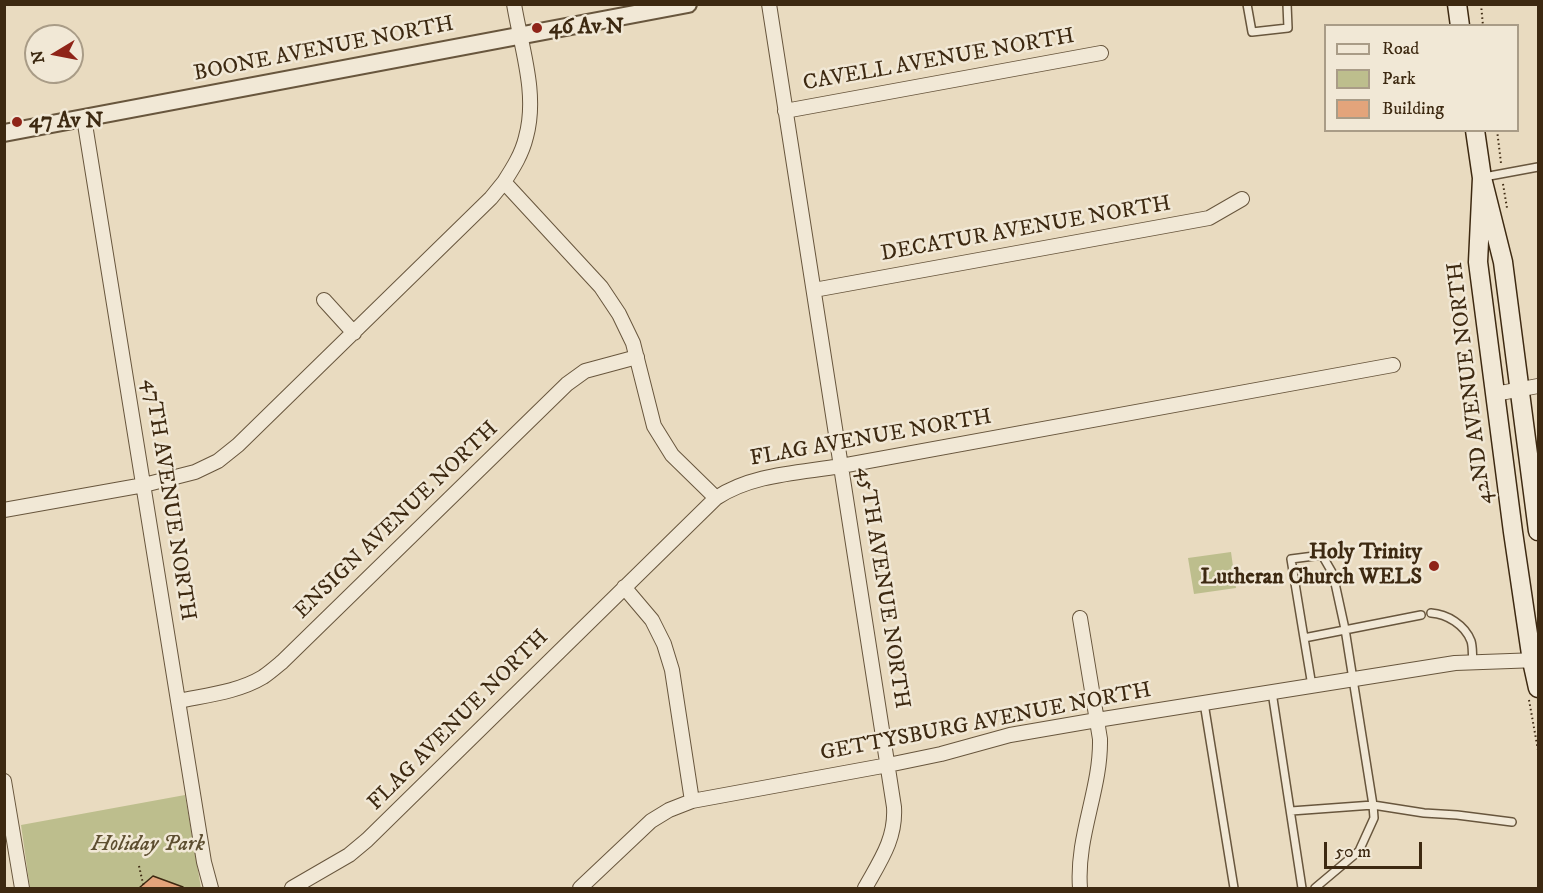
<!DOCTYPE html>
<style>
body{margin:0}
#map{position:relative;width:1543px;height:893px;overflow:hidden;background:#e9dbc0;font-family:"IM FELL DW Pica",serif}
canvas{display:block}
.frame{position:absolute;inset:0;border:6px solid #3d2911;pointer-events:none}
.legend{position:absolute;left:1324px;top:24px;width:195px;height:108px;box-sizing:border-box;background:#f1e8d6;border:2px solid #a99c87;margin:0;padding:8px 10px;list-style:none;font-size:18px;color:#3d2911}
.legend li{display:flex;align-items:center;gap:12px;height:30px}
.legend b{width:30px;border:2px solid #a99c87}
.north{position:absolute;left:24px;top:24px;width:60px;height:60px;box-sizing:border-box;background:#f1e8d6;border:2px solid #a99c87;border-radius:50%;rotate:260deg;font-size:16px;font-weight:700;line-height:24px;text-align:center;color:#3d2911}
.north::after{content:'';display:block;margin:auto;width:21px;height:27px;background:#8f2418;clip-path:polygon(50% 0,100% 100%,50% 72%,0 100%)}
.scale{position:absolute;left:1324px;top:842px;width:98px;height:27px;box-sizing:border-box;border:3px solid #3d2911;border-top:0;padding-left:8px;font-size:18px;line-height:21px;white-space:nowrap;color:#3d2911;-webkit-text-stroke:4px #f1e8d6;paint-order:stroke}
</style>
<div id="map">
<canvas width="1543" height="893"></canvas>
<div class="frame"></div>
<ul class="legend">
<li><b style="height:8px;background:#f1e8d6"></b>Road</li>
<li><b style="height:16px;background:#bdbe8d"></b>Park</li>
<li><b style="height:16px;background:#e3a47b"></b>Building</li>
</ul>
<div class="north">N</div>
<div class="scale">50 m</div>
</div>
<script>
const c = document.querySelector('canvas').getContext('2d');
c.lineJoin = 'round';
function fill(path, color) { c.fillStyle = color; c.fill(path, 'evenodd'); }
function stroke(path, color, width, dash) { c.strokeStyle = color; c.lineWidth = width; c.lineCap = dash ? 'butt' : 'round'; c.setLineDash(dash || []); c.stroke(path); }
function drawText(font, color, halo, rows, align = 'center') {
  c.font = font + ' "IM FELL DW Pica",serif'; c.lineWidth = 5; c.setLineDash([]); c.textBaseline = 'middle'; c.strokeStyle = halo; c.fillStyle = color; for (const [text, x, y, turn = 0] of rows) {
    c.save(); c.translate(x, y); c.rotate((+turn || 0) * Math.PI / 180); c.textAlign = isNaN(turn) ? turn : align; if (halo) c.strokeText(text, 0, 0); c.fillText(text, 0, 0); c.restore();
  }
}
const green = new Path2D(`
 M1231,552L1236,588L1194,594L1188,558Z
 M185,795L201,888H30L21,825Z`);
const building = new Path2D(`
 M153,876L183,887V888H139Z`);
const path = new Path2D(`
 M1481,4L1483,26
 M1497,130L1501,163
 M1503,184L1507,208
 M1529,700L1538,750
 M139,866L144,888`);
const service = new Path2D(`
 M1247,4L1252,32L1288,28L1287,4
 M1484,177L1538,167
 M1431,613C1447,614 1465,625 1471,641C1473,647 1472,655 1473,661
 M1304,638L1312,686
 M1272,692L1302,888
 M1204,703L1234,888
 M1291,811L1373,805L1424,813L1457,815L1512,822
 M1315,888L1359,851L1374,818L1373,805L1345,629L1333,574L1322,555L1291,559L1304,638L1421,615`);
const minor = new Path2D(`
 M514,4C521,47 538,94 526,137C522,154 513,168 504,182L601,287L619,314L633,343L654,426L672,455L716,498
 M769,4L894,807C896,839 880,861 865,888
 M785,111L1101,53
 M84,118L204,862L211,888
 M814,290L1209,218L1242,199
 M324,300L354,333
 M1495,394L1538,386
 M4,510L144,485L195,472L218,461L238,445L491,198L504,182
 M624,587L652,620L664,644L672,670L692,801
 M178,701C207,695 238,692 263,677C269,673 276,667 282,662L567,384L585,371L637,357
 M4,781L22,888
 M292,888L349,855L367,840L716,498C752,474 799,473 841,466L1393,365
 M580,888L651,821L669,810L692,801L888,765L941,754L1010,735L1097,720L1455,663L1538,660
 M1080,888C1076,836 1101,790 1100,739L1080,618`);
const tertiary = new Path2D(`
 M4,133L688,4`);
const secondary = new Path2D(`
 M1457,4L1460,26
 M1475,130L1482,178L1503,262L1538,531
 M1482,178L1478,262L1513,532L1532,661L1538,688`);
const markers = [
 [537,28,6,"#8f2418"],
 [17,122,6,"#8f2418"],
 [1434,566,6,"#8f2418"]
];
const poiNames = [
 ["46 Av N",549,28],
 ["47 Av N",29,122],
 ["Holy Trinity",1422,553,"right"],
 ["Lutheran Church WELS",1422,578,"right"]
];
const streetNames = [
 ["BOONE AVENUE NORTH",324,50,-11],
 ["CAVELL AVENUE NORTH",939,61,-10],
 ["DECATUR AVENUE NORTH",1026,230,-10],
 ["42ND AVENUE NORTH",1471,383,-97],
 ["FLAG AVENUE NORTH",871,439,-10],
 ["47TH AVENUE NORTH",168,500,81],
 ["ENSIGN AVENUE NORTH",397,521,-44],
 ["45TH AVENUE NORTH",882,588,81],
 ["FLAG AVENUE NORTH",459,721,-45],
 ["GETTYSBURG AVENUE NORTH",986,723,-11]
];
const parkNames = [
 ["Holiday Park",148,845]
];
fill(green, '#bdbe8d');
fill(building, '#e3a47b');
stroke(building, '#3d2911', 1.5);
stroke(service, '#68563d', 10);
stroke(minor, '#68563d', 16);
stroke(tertiary, '#68563d', 20);
stroke(secondary, '#3d2911', 21);
stroke(path, '#3d2911', 2, [1.5, 3]);
stroke(service, '#f1e8d6', 7);
stroke(minor, '#f1e8d6', 14);
stroke(tertiary, '#f1e8d6', 16);
stroke(secondary, '#f1e8d6', 18);
for (const [x, y, r, color] of markers) { const dot = new Path2D(); dot.arc(x, y, r, 0, 2 * Math.PI); c.fillStyle = color; c.fill(dot); stroke(dot, '#f1e8d6', 2); }
drawText('bold 22px', '#3d2911', '#f1e8d6', poiNames, 'left');
drawText('22px', '#3d2911', '#f1e8d6', streetNames);
drawText('italic 22px', '#5d4e30', '#f1e8d6', parkNames);
</script>
